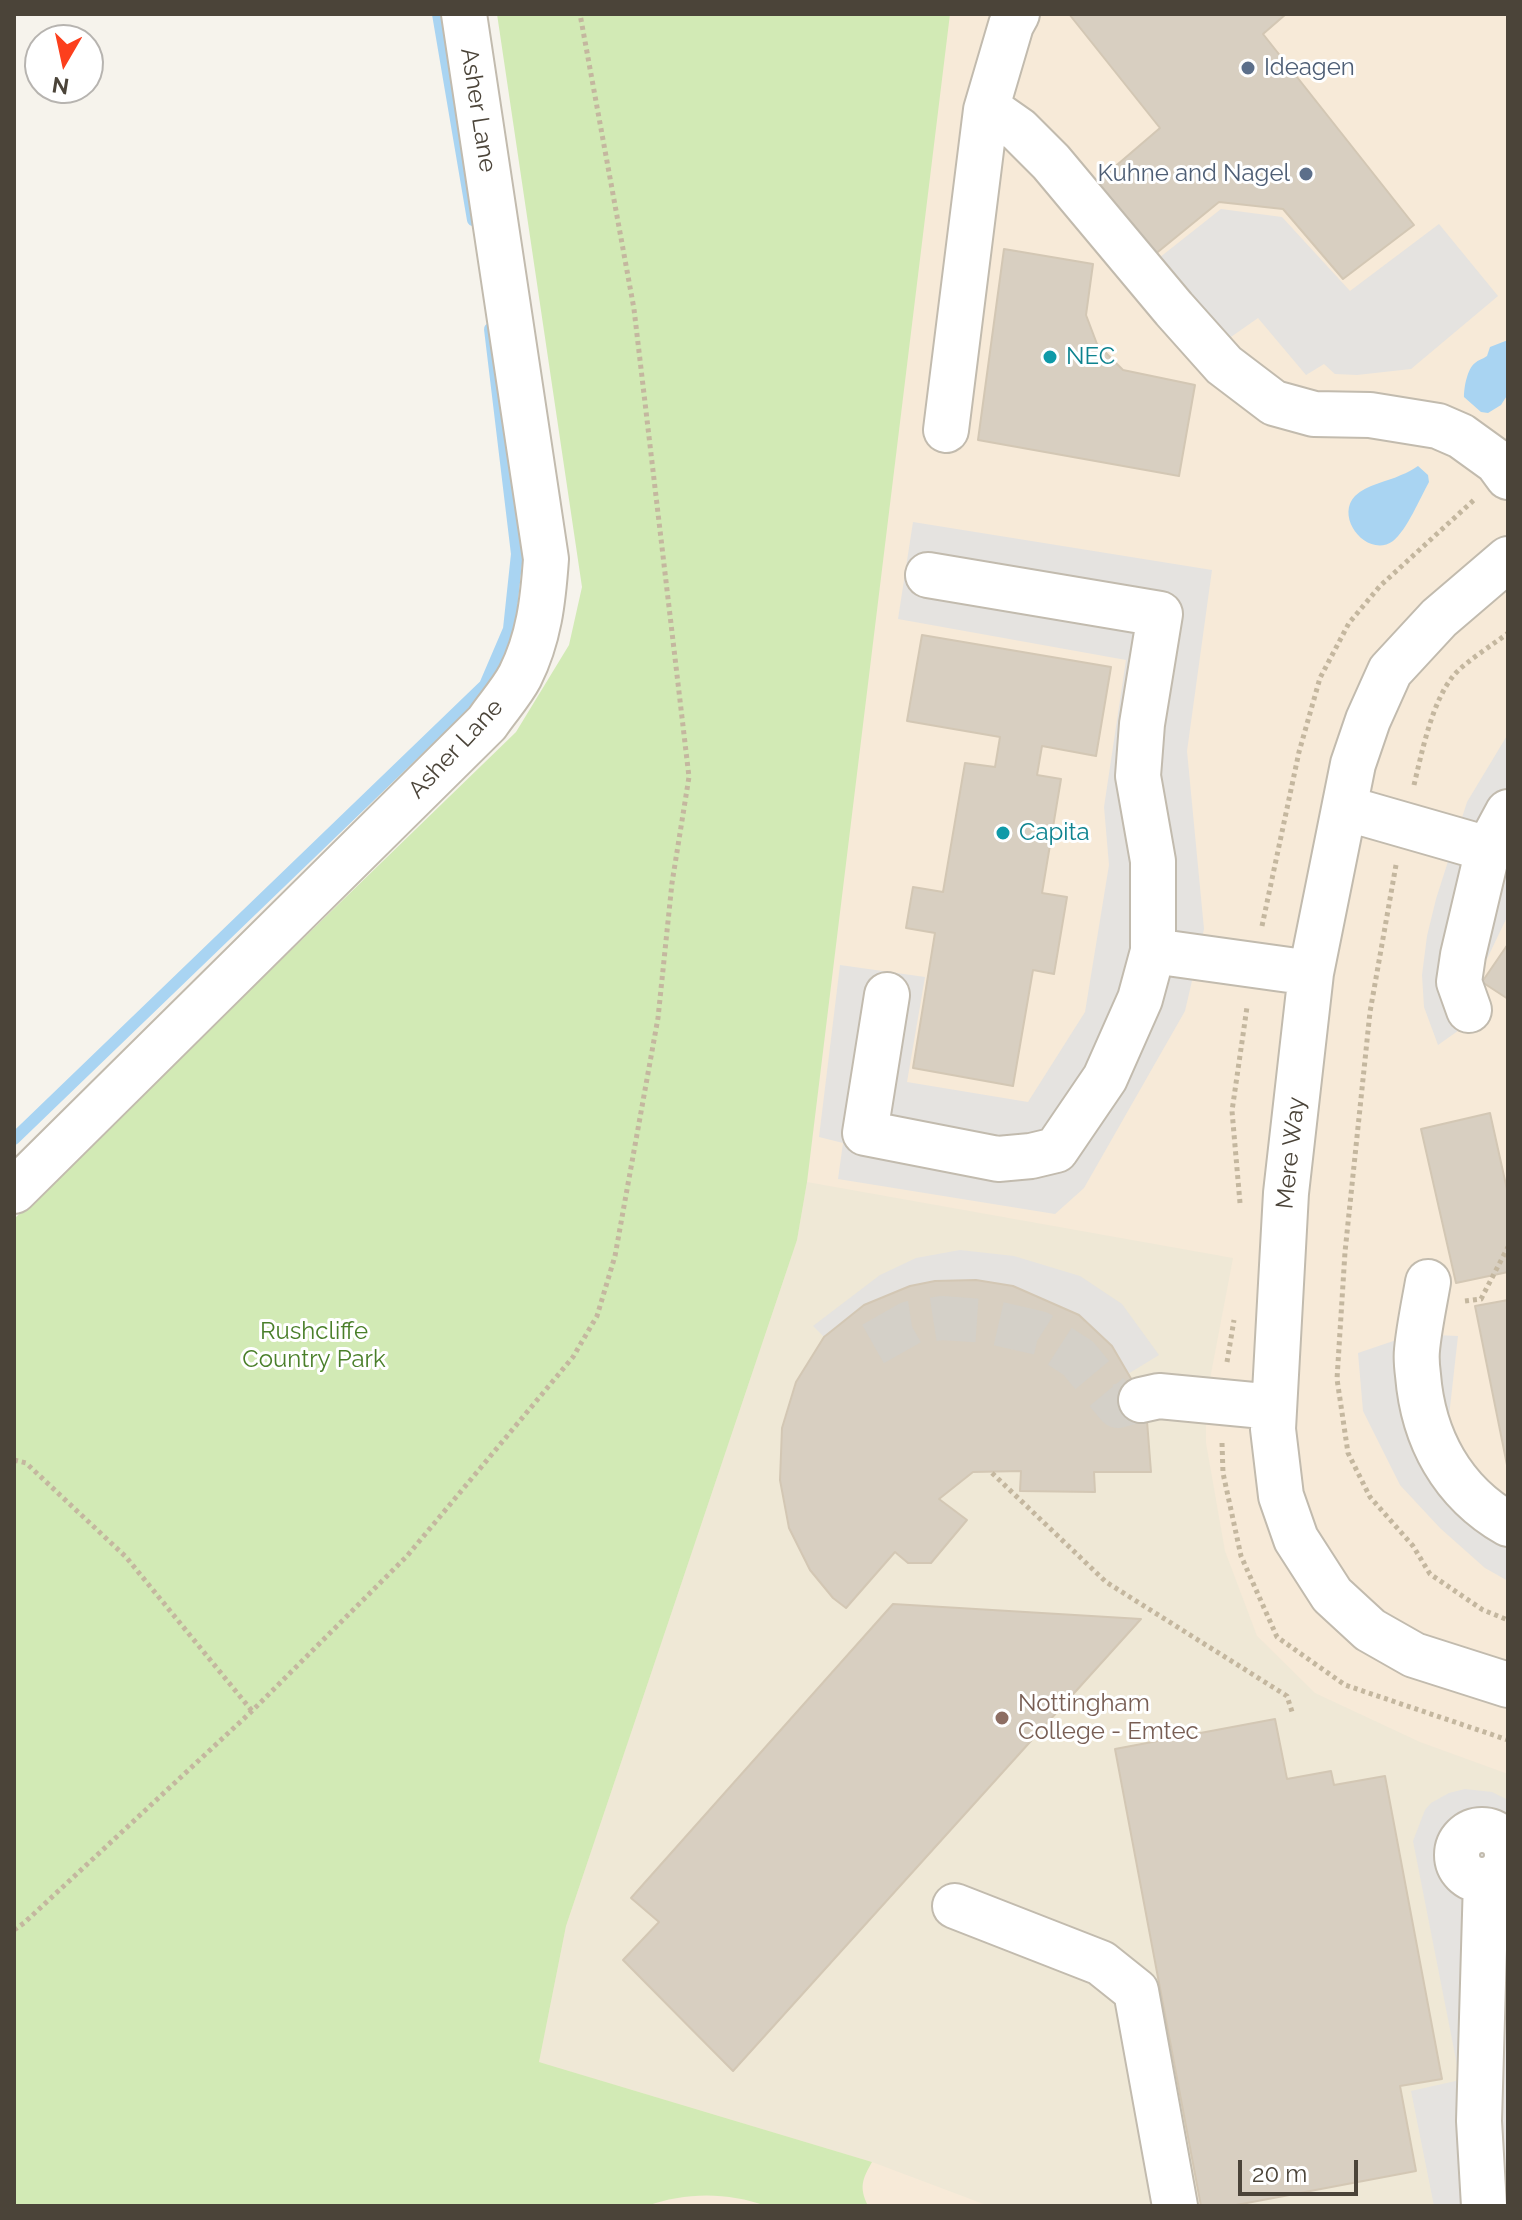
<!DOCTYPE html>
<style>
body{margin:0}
#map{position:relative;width:1522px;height:2220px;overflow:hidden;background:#f6f3ec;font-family:Raleway,sans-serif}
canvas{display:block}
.frame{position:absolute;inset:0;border:16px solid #4b4439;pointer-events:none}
.north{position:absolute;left:24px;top:24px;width:80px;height:80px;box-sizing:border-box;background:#fff;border:2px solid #b7b4b0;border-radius:50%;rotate:189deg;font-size:22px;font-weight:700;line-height:32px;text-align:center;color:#4b4439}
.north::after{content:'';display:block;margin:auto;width:28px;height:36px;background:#fc3f1d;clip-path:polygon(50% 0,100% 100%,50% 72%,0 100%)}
.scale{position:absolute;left:1238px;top:2160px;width:120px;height:36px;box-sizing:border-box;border:4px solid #4b4439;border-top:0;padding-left:10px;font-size:24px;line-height:28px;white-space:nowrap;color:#4b4439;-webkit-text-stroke:6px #fff;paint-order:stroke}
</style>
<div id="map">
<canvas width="1522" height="2220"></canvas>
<div class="frame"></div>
<div class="north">N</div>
<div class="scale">20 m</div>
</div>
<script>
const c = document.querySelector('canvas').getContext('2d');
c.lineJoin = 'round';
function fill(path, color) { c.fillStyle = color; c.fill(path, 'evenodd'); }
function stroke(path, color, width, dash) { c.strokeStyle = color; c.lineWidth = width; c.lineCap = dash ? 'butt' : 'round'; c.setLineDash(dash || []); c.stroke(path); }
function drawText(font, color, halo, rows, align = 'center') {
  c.font = font + ' Raleway,sans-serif'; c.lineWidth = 6; c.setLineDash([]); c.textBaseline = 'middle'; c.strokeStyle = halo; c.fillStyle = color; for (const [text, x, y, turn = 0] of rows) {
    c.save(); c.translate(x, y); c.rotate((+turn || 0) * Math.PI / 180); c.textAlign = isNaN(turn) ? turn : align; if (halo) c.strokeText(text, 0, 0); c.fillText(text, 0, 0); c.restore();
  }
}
const commercial = new Path2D(`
 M880,14H1508V2206H385Z`);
const education = new Path2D(`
 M807,1182L1233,1258L1206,1400V1443L1225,1551L1257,1636L1315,1693L1420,1742L1508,1774V2206H989L872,2162L539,2062L566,1926L797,1240Z`);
const green = new Path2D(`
 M497,14H950L807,1182L797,1240L566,1926L539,2062L872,2162C862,2180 859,2187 868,2206H766C728,2192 685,2192 647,2206H14V1219L516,732L569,645L582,587Z`);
const parking = new Path2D(`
 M1221,209L1282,217L1350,291L1439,224L1498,296L1411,369L1357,375L1335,374L1324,364L1306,375L1258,318L1228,339L1159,258Z
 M913,522L1212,570L1187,751L1204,929L1185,1011L1084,1188L1055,1214L838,1179L843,1143L819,1137L840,965L925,977L907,1082L1028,1102L1085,1012L1109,865L1104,807L1126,660L898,619Z
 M1508,734V864L1506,867L1508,869V915L1476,982L1486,1011L1438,1045L1424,1007L1422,975L1427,936L1436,899L1467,802Z
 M960,1250L1014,1256L1080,1276L1122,1304L1159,1355L1069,1410L883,1396L813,1326L880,1275L916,1258Z
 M1414,1334L1458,1336L1448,1425L1478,1486L1508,1504V1581L1485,1568L1440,1528L1400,1485L1363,1411L1358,1353Z
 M1465,1789L1492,1792L1508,1800V2201L1483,2206H1434L1411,2091L1460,2080L1413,1841L1425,1810L1431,1803L1449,1793Z`);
const water = new Path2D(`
 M1508,340V394L1501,405L1488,413L1481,412L1464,397C1464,388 1467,369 1475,363C1478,360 1483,359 1487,356L1490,347Z
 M1418,466L1428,475L1429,482C1420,498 1407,530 1393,541C1368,559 1334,518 1355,496C1367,484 1387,482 1401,475C1407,473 1413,469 1418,466Z`);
const stream = new Path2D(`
 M438,14L473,220
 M14,1139L485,685L509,629L517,554L490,329`);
const building = new Path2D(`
 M1069,14H1286L1263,34L1414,225L1343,279L1283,209L1219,202L1148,260L1090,188L1160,128Z
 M1004,249L1093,264L1086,315L1097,344L1123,370L1195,385L1179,476L978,440Z
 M922,635L1111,667L1096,756L1042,746L1037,775L1061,779L1042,893L1067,897L1054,974L1033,970L1013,1086L913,1068L935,933L906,928L913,887L943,892L965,763L995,767L1000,737L907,721Z
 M1508,944V999L1482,982Z
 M1490,1113L1508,1194V1272L1456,1283L1421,1129Z
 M976,1280L1013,1286L1079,1315L1112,1346L1133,1382L1147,1421L1151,1472H1094L1095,1492L1020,1491L1021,1471L973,1472L939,1499L967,1520L931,1563H908L895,1552L846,1608L833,1598L810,1570L789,1528L780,1480L782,1428L796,1382L824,1337L864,1305L910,1286L935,1281Z
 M1508,1300V1470L1475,1306Z
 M893,1604L1141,1619L733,2071L623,1960L659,1922L631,1898Z
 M1275,1719L1287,1779L1331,1771L1334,1785L1385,1776L1442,2079L1400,2086L1416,2171L1231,2206H1201L1115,1749Z`);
const minorTunnel = new Path2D(`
 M873,1344L910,1323L942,1318L987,1321L1039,1333L1078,1358L1118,1406L1141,1400`);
const path = new Path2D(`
 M1414,785C1422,752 1432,701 1454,675C1465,662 1494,644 1508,633
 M1396,865L1370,1012L1345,1252L1337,1379L1348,1453L1370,1497L1413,1546L1430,1574L1483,1610L1508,1620
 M1262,926L1299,752L1320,678L1349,623L1380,586L1475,499
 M1240,1203L1232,1111L1247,1007
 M1465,1301L1481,1299L1508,1247
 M1227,1362L1234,1320
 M1222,1443L1223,1473L1241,1556L1277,1637L1345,1685L1508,1740
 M14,1460L26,1463L126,1557L252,1711
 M992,1473L1106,1582L1287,1696L1293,1715
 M14,1930L24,1923L252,1711L407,1556L573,1357L597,1316L615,1256L658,1018L672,883L689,777L634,309L580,14`);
const minor = new Path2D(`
 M986,110L999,116L1019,130L1051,162L1174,309L1224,365L1274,403L1314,414L1370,415L1438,426L1461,436L1497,462L1508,477
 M946,430L986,110L1011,25L1017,14
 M1508,559L1439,618L1390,671L1368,720L1353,764L1311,973L1286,1193L1273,1429L1281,1496L1296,1539L1332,1595L1370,1630L1414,1655L1508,1685
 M928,575L1160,614L1142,724L1138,776L1153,861V951
 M1345,808L1488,849
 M887,995L865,1133L998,1159L1031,1156L1056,1150L1105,1078L1140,999L1153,951L1311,973
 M1469,1010L1459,982L1463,955L1488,849L1508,812
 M14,1191L487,723C497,708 511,693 520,676C539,638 543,601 546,559L464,14
 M1428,1282C1424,1305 1419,1328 1417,1350C1416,1359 1417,1367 1418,1375C1423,1438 1452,1492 1508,1524
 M1141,1400L1159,1396L1274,1407
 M1457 1855a25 25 0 1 1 50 0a25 25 0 1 1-50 0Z
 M955,1906L1101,1963L1136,1991L1175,2206
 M1484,2206L1479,2121L1486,1880`);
const markers = [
 [1248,68,8,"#5c6f8a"],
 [1306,174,8,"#5c6f8a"],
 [1050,357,8,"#0f9aa8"],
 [1003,833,8,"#0f9aa8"],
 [1002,1718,8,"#8d6e63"]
];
const serviceNames = [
 ["Ideagen",1264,68],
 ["Kuhne and Nagel",1290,174,"right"]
];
const streetNames = [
 ["Asher Lane",478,110,81],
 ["Asher Lane",456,749,-47],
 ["Mere Way",1291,1153,-84]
];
const cultureNames = [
 ["NEC",1066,357],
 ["Capita",1019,833]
];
const parkNames = [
 ["Rushcliffe",314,1332],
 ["Country Park",314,1360]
];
const educationNames = [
 ["Nottingham",1018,1704],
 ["College - Emtec",1018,1732]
];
fill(commercial, '#f7ead8');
fill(education, '#efe8d6');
fill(green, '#d2eab5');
fill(parking, '#e5e3e0');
fill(water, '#a9d4f2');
stroke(stream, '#a9d4f2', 12);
fill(building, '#d8cfc1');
stroke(building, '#d3c7b4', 2);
stroke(minorTunnel, '#d4d0c8', 44, [44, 22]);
stroke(minor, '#c2bbae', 48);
stroke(path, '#c4b79f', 5, [4, 4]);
stroke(minor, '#fff', 44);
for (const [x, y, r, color] of markers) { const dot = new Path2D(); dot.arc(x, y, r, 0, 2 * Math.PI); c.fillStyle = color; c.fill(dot); stroke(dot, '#fff', 3); }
drawText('24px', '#4e5e75', '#fff', serviceNames, 'left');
drawText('24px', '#4b4439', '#fff', streetNames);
drawText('24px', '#0d838f', '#fff', cultureNames, 'left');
drawText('24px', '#4a7f2a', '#fff', parkNames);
drawText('24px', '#785e54', '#fff', educationNames, 'left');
</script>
